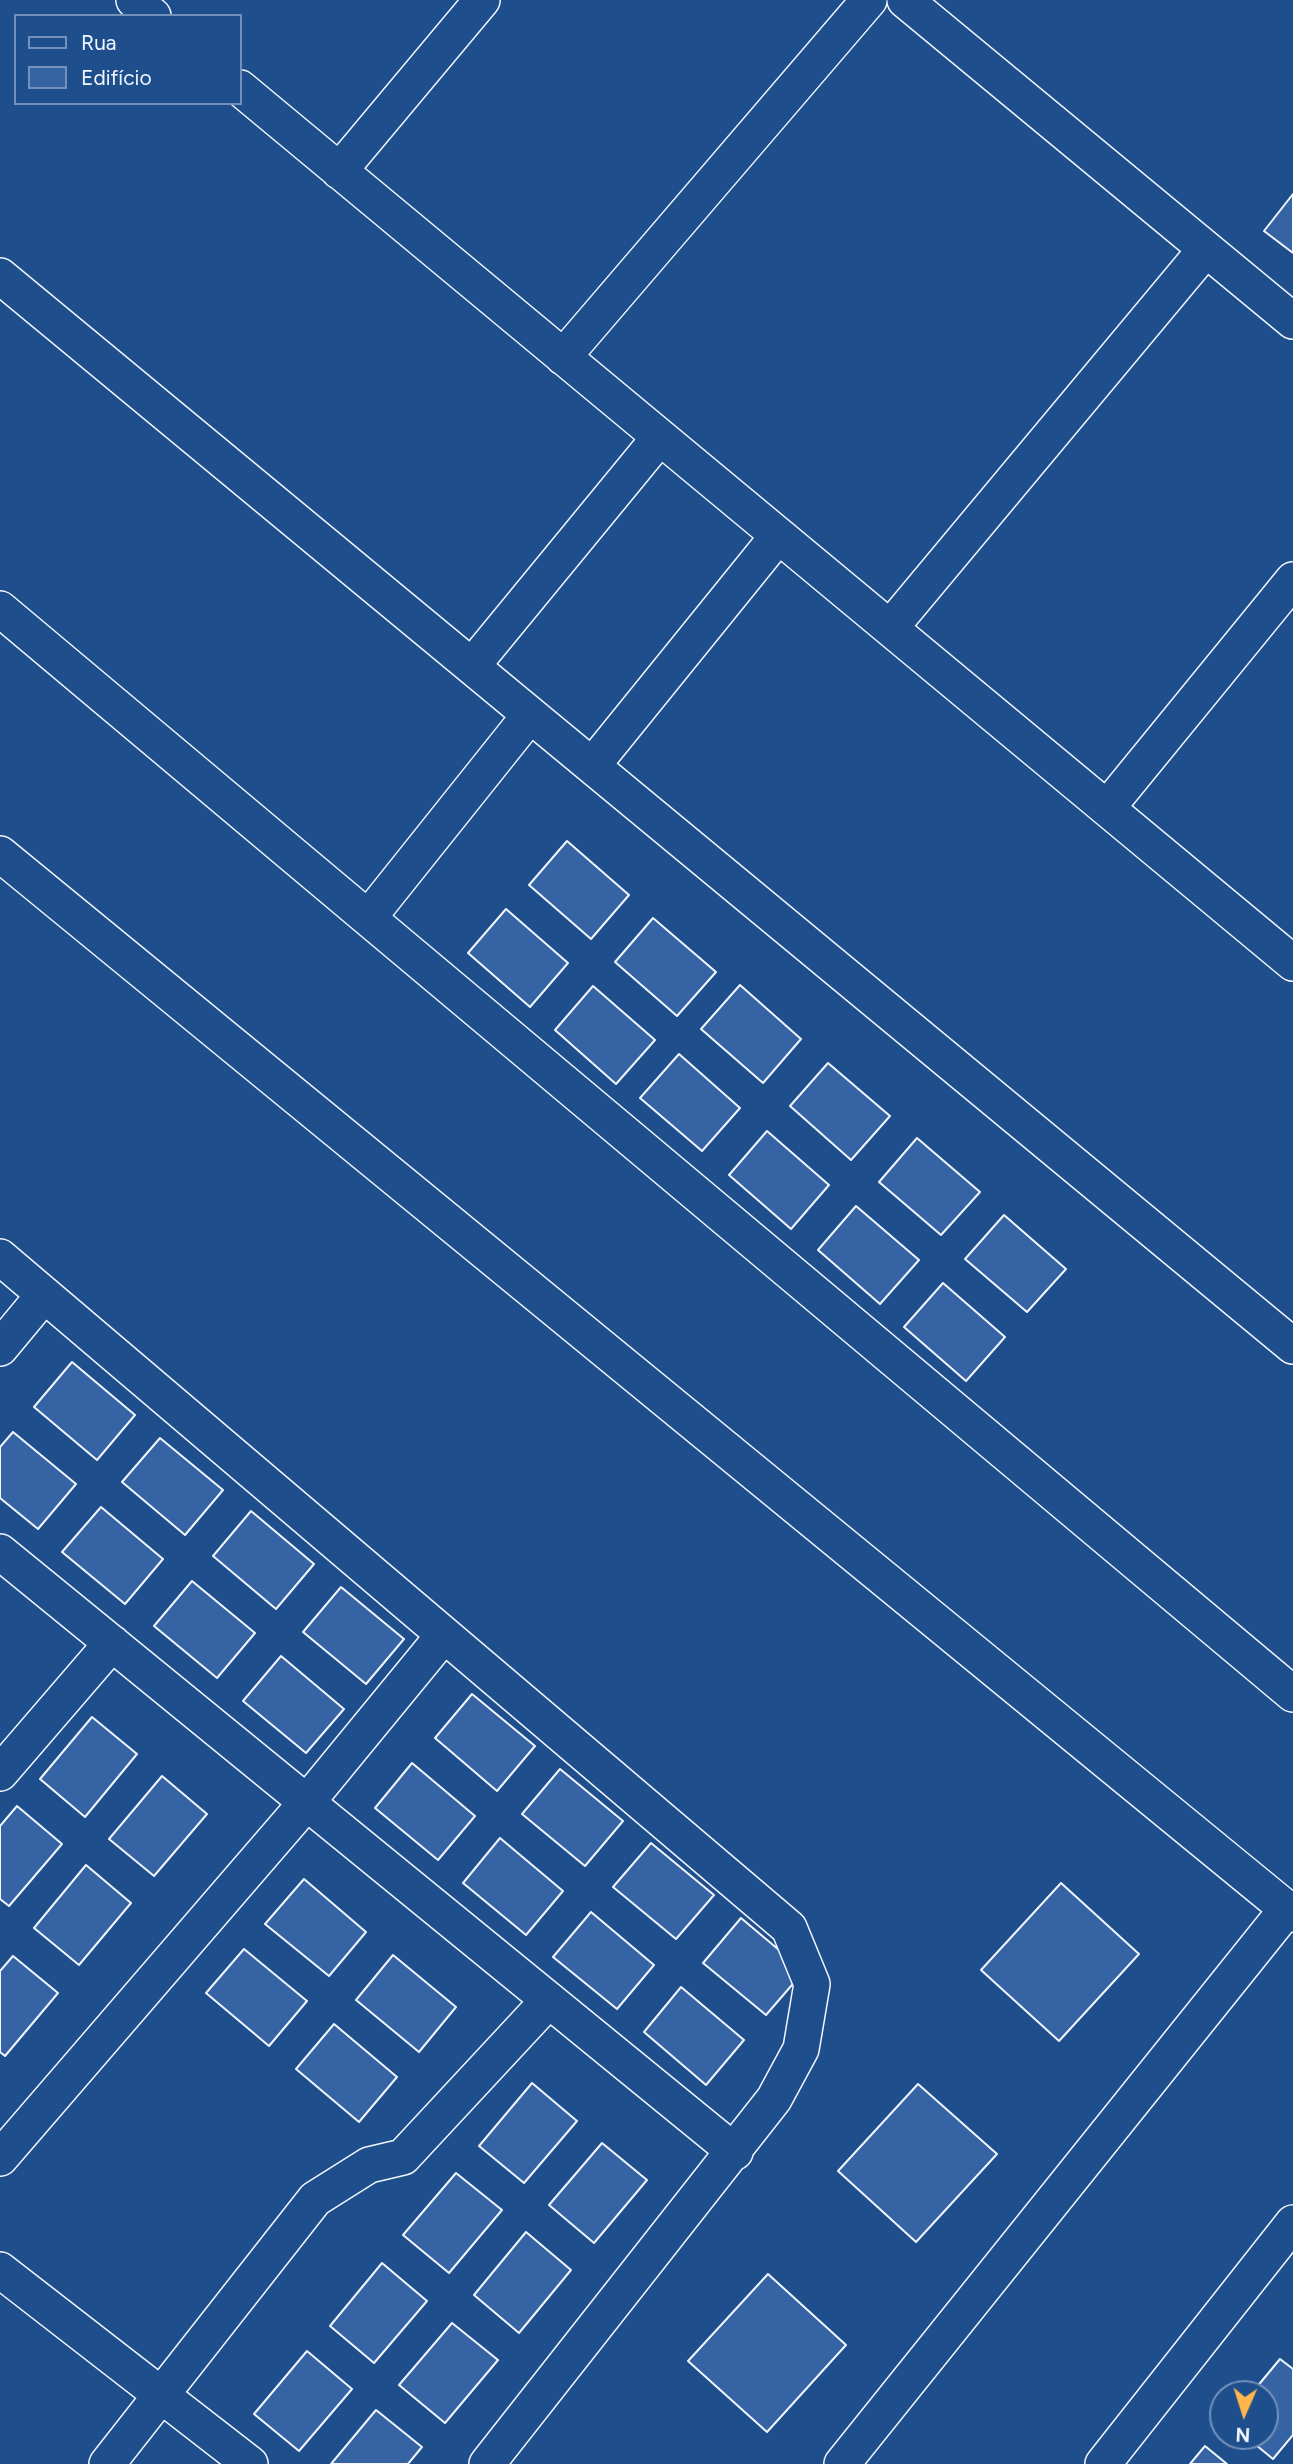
<!DOCTYPE html>
<meta charset="utf-8">
<style>
body{margin:0}
#map{position:relative;width:1293px;height:2464px;overflow:hidden;background:#1f4e8c;font-family:Figtree,sans-serif}
canvas{display:block}
.legend{position:absolute;left:14px;top:14px;width:228px;height:91px;box-sizing:border-box;background:#1f4e8c;border:2px solid #7391ba;margin:0;padding:9px 12px;list-style:none;font-size:21px;color:#f2f6ff}
.legend li{display:flex;align-items:center;gap:14px;height:35px}
.legend b{width:35px;border:2px solid #7391ba}
.north{position:absolute;left:1209px;top:2380px;width:70px;height:70px;box-sizing:border-box;background:#1f4e8c;border:2px solid #7391ba;border-radius:50%;rotate:183deg;font-size:19px;font-weight:700;line-height:28px;text-align:center;color:#f2f6ff}
.north::after{content:'';display:block;margin:auto;width:24px;height:32px;background:#ffb74d;clip-path:polygon(50% 0,100% 100%,50% 72%,0 100%)}
</style>
<div id="map">
<canvas width="1293" height="2464"></canvas>
<ul class="legend">
<li><b style="height:9px;background:#1f4e8c"></b>Rua</li>
<li><b style="height:19px;background:#3563a3"></b>Edifício</li>
</ul>
<div class="north">N</div>
</div>
<script>
const c = document.querySelector('canvas').getContext('2d');
c.lineJoin = 'round';
function fill(path, color) { c.fillStyle = color; c.fill(path, 'evenodd'); }
function stroke(path, color, width, dash) { c.strokeStyle = color; c.lineWidth = width; c.lineCap = dash ? 'butt' : 'round'; c.setLineDash(dash || []); c.stroke(path); }
const building = new Path2D(`
 M1293,194V253L1264,231Z
 M567,841L629,895L591,939L529,885Z
 M506,909L568,963L530,1007L468,953Z
 M653,918L716,972L677,1016L615,962Z
 M740,985L801,1039L763,1083L701,1029Z
 M593,986L655,1040L616,1084L555,1030Z
 M679,1054L740,1108L702,1151L640,1098Z
 M828,1063L890,1116L851,1160L790,1106Z
 M767,1131L829,1185L791,1229L729,1175Z
 M917,1138L980,1192L941,1235L879,1182Z
 M856,1206L919,1260L880,1304L818,1250Z
 M1004,1215L1066,1269L1027,1312L965,1259Z
 M943,1283L1005,1337L966,1381L904,1327Z
 M72,1362L135,1415L97,1460L34,1407Z
 M13,1432L76,1484L38,1529L0,1498V1447Z
 M160,1438L223,1490L185,1535L122,1482Z
 M101,1507L163,1559L125,1604L62,1552Z
 M251,1511L314,1564L276,1609L213,1556Z
 M192,1581L255,1633L217,1678L154,1626Z
 M341,1587L404,1639L366,1684L303,1632Z
 M281,1656L344,1709L306,1753L243,1701Z
 M472,1694L535,1746L497,1791L435,1738Z
 M92,1717L137,1754L85,1817L40,1779Z
 M412,1763L475,1816L438,1860L375,1808Z
 M560,1769L623,1821L585,1866L522,1814Z
 M162,1776L207,1814L154,1876L109,1839Z
 M17,1806L62,1844L9,1906L0,1899V1826Z
 M500,1838L563,1891L526,1935L463,1883Z
 M651,1843L714,1895L676,1939L613,1887Z
 M86,1865L131,1903L79,1965L34,1928Z
 M304,1879L366,1932L329,1976L265,1924Z
 M1061,1883L1139,1954L1059,2041L981,1970Z
 M591,1912L654,1965L617,2009L553,1957Z
 M741,1918L804,1971L766,2015L703,1963Z
 M244,1949L307,2001L269,2046L206,1993Z
 M393,1955L456,2007L419,2052L356,2000Z
 M13,1956L58,1993L5,2056L0,2052V1971Z
 M681,1987L744,2040L706,2085L644,2032Z
 M334,2024L397,2077L359,2122L296,2069Z
 M532,2083L577,2121L524,2183L479,2146Z
 M918,2084L997,2154L916,2242L838,2171Z
 M602,2143L647,2180L594,2243L549,2205Z
 M456,2173L502,2210L449,2273L403,2235Z
 M526,2232L571,2270L519,2333L474,2295Z
 M382,2263L427,2301L374,2363L330,2326Z
 M768,2274L846,2345L767,2432L688,2361Z
 M452,2323L498,2360L445,2423L399,2385Z
 M307,2351L352,2389L299,2451L254,2414Z
 M1280,2359L1293,2369V2435L1273,2459L1245,2436H1265V2394H1251Z
 M376,2410L422,2447L408,2464H331Z
 M1205,2446L1227,2464H1190Z`);
const street = new Path2D(`
 M134,0L153,16
 M905,0L1293,321
 M240,88L1293,963
 M339,171L482,0
 M0,276L1293,1346
 M563,357L869,0
 M0,609L368,918
 M890,628L1206,249
 M472,666L660,437
 M530,715L368,918L1293,1694
 M592,766L778,536
 M1107,808L1293,580
 M0,854L1293,1914
 M0,1257L789,1928L812,1984L801,2049L774,2099L487,2464
 M0,1348L44,1295
 M0,1552L735,2152
 M0,1773L112,1643
 M0,2158L307,1802L444,1635
 M0,2270L250,2464
 M107,2464L315,2199L369,2165L403,2157L549,2000
 M842,2464L1287,1909
 M1103,2464L1293,2223`);
fill(building, '#3563a3');
stroke(building, '#f2f6ff', 2);
stroke(street, '#f2f6ff', 38);
stroke(street, '#1f4e8c', 35);
</script>
